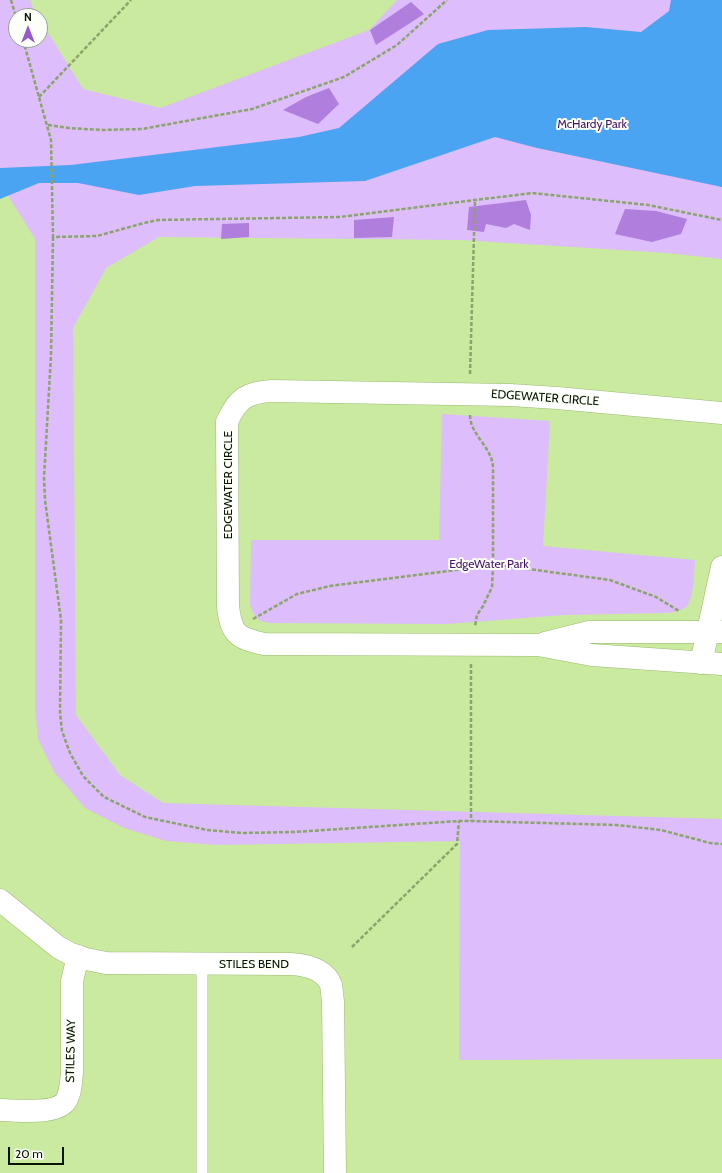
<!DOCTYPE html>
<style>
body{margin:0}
#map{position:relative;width:722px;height:1173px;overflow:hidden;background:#c9ea9f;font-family:Cabin,sans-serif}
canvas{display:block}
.north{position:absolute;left:8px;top:8px;width:40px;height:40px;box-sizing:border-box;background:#fbfff8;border:1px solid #9aa195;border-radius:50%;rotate:0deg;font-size:11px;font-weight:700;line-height:16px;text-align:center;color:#081300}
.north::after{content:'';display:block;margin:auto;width:14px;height:18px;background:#9957cc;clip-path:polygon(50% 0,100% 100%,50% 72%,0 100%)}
.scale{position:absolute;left:8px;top:1147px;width:56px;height:18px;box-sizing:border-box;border:2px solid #081300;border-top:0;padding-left:5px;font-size:12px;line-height:14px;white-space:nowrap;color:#081300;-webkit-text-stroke:3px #fbfff8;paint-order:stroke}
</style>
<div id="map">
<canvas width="722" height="1173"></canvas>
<div class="north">N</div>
<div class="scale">20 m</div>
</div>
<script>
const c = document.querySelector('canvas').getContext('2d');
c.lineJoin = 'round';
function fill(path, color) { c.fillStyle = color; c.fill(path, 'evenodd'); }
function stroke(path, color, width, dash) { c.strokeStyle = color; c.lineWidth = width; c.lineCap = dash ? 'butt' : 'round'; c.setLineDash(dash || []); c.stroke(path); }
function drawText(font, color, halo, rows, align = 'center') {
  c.font = font + ' Cabin,sans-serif'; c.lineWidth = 4; c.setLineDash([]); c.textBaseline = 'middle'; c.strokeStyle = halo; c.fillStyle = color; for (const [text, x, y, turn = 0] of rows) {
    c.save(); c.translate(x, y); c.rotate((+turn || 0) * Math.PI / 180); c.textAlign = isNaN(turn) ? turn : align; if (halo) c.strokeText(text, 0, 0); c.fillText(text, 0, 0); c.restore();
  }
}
const green = new Path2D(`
 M0,0H30L33,8L37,16H16V40H40V20L83,89L160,108L369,30L397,0H722V259L667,253L462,240L159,237L106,268L73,328L76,715L120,775L163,803L722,819V1059L459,1060L460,841L216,845L166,841L124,828L85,808L54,772L38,739L35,709V239L0,183Z
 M442,414L550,421L543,546L695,560C694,571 694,600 686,607C680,611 675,612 668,613L564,615L447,624L270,623C257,621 254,618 250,605L251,540H439Z`);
const forest = new Path2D(`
 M411,2L424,14L376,45L370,30Z
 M329,88L339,104L318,124L283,110L306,97Z
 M526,200L531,215L530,230L514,224L506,228L486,224L484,232L467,230L469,207Z
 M625,209L656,211L687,219L681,234L652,242L615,234Z
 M394,217L392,237L354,238V220Z
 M249,223V237L221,239L222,224Z`);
const water = new Path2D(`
 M671,0H722V187L537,148L495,137L365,181L195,186L139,195L78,183H39L0,199V168L71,165L299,137L339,128L438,44L488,30L586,27L641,32L669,11Z`);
const path = new Path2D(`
 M11,0L16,17
 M23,40L51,140L53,237L97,236L144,223L158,220L339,217L532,193L648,205L722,220
 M39,97L131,0
 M48,125L69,128L102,130L142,129L252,109L344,77L397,45L447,0
 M53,237L51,355L44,478L45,500L61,620L60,713L62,731L70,753L83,776L104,797L145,817L207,830L242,833L295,832L459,821H471L617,825L661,830L710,843L722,844
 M470,374L475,200
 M470,415C470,435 492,447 493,467V567L492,587L483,606L477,615L475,626
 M253,619L297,594L330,586L479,567L506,566L610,580L656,597L679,611
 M471,664V821
 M352,947L457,844L459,821`);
const service = new Path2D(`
 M202,1173V964`);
const minor = new Path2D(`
 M722,413L557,398L510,395L272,391C247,392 237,399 227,422L228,606C231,634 237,638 264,644L538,645L592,655L722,664
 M545,643L589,632H722
 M701,663L722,567
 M0,900L58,947L69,953L86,959L106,963L291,964C306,965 325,969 331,985C332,990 332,996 333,1001L335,1173
 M0,1110C16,1110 54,1115 65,1102C71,1094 71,1082 72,1072V981L78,956`);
const parkNames = [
 ["McHardy Park",592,124],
 ["EdgeWater Park",489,564]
];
const streetNames = [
 ["EDGEWATER CIRCLE",545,398,4],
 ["EDGEWATER CIRCLE",228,485,-90],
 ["STILES BEND",254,964],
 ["STILES WAY",71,1051,-89]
];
fill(green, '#ddbdfb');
fill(forest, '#b07edc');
fill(water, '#4ba4f1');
stroke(service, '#9bba72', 12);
stroke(minor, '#9bba72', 23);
stroke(path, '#8aa46b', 2.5, [4, 2]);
stroke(service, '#fff', 11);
stroke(minor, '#fff', 22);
drawText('12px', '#451267', '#fbfff8', parkNames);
drawText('12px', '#081300', '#fbfff8', streetNames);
</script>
